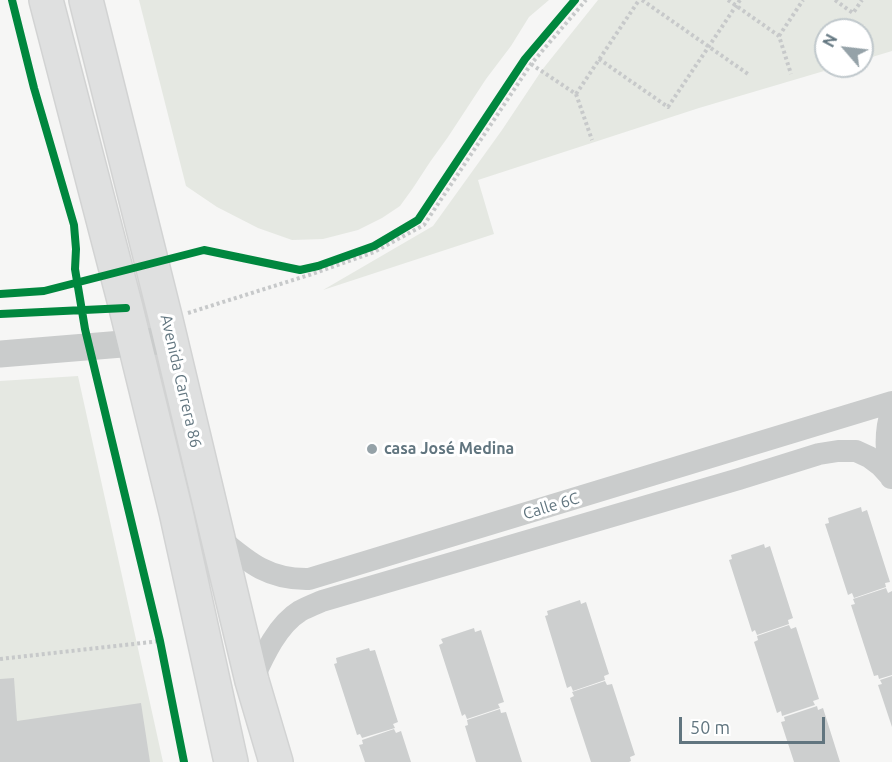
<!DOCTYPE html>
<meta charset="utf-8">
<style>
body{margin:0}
#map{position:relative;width:892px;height:762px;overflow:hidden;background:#f6f6f5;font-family:Ubuntu,sans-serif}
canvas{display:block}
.north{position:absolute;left:814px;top:18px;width:60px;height:60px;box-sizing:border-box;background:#fff;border:2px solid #c0c8cc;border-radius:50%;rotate:298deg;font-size:16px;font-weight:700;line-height:24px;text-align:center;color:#61757f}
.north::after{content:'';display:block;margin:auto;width:21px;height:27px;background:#95a2a8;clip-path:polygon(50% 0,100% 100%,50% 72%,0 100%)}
.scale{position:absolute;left:679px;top:717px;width:146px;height:27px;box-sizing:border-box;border:3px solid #61757f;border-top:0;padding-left:8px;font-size:18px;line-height:21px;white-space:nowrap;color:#61757f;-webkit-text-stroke:4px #fff;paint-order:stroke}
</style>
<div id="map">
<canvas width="892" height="762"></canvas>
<div class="north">N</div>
<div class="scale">50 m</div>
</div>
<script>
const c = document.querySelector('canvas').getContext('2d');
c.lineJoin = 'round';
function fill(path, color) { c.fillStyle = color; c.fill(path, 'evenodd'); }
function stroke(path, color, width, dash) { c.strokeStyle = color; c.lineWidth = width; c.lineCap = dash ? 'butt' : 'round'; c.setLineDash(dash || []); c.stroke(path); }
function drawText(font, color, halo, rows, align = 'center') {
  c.font = font + ' Ubuntu,sans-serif'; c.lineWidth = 6; c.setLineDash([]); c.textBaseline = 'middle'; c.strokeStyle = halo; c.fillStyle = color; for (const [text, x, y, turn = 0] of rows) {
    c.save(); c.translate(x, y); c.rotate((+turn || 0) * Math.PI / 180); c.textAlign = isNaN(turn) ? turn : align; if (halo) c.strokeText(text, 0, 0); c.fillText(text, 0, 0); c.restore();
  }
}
const green = new Path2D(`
 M139,0H549L529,17L511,46L486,79L448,137L430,162L413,188L400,206L382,218L358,230L323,239L292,240L258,228L217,207L186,186Z
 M598,0H892V51L862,60V30H826V66H841L699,108L478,180L494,234L323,290L433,226L502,130L542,70Z
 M78,376L163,762H0V381Z`);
const building = new Path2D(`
 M861,507L862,512L867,510L890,582L885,583L886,587L854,598L852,593L848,595L825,524L829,523L828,518Z
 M764,544L765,548L770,546L793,618L788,620L789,624L757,635L755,630L752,632L729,560L732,559L731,555Z
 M886,588L888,593L892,591V675L879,679L878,675L874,676L851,605L855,604L853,599Z
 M580,600L581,604L586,602L609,674L604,676L605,680L573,691L571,686L567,688L545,616L548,615L547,611Z
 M789,625L791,629L796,627L819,699L813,701L815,705L782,716L781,711L777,713L754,642L758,640L757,636Z
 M474,628L475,632L481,630L504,702L498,704L500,708L467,719L465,714L462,716L439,645L443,643L441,639Z
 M369,648L370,651L375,650L398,722L393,724L395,728L362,738L360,734L357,735L334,664L337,663L336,658Z
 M892,676V727L878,685L882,684L880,680Z
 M14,678L17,721L141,703L150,762H0V679Z
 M605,681L607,685L612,684L635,755L630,757L631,761L629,762H591L570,698L574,696L572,692Z
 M817,706L818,710L823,708L840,762H794L781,722L785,721L784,717Z
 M500,709L501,713L506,712L522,762H476L465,726L468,725L467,720Z
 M394,729L396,733L401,731L411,762H365L359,745L363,744L362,740Z`);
const path = new Path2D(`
 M642,0L748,74
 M728,0L779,36L791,74
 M835,0L853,13L862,0
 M779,36L803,0
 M599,59L668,107L740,0
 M531,64L576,94L592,140
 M576,94L639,0
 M188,313L309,275L374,252L424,225L531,64L586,0
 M0,659L160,641`);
const minor = new Path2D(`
 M891,478C886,454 884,433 892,409
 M218,537C248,562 268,580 309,579L892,402
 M252,681C263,657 277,625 300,611C307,607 315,604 322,601L739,479L819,454L838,451H856L869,457L881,466L891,477`);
const tertiary = new Path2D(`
 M0,354L171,340`);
const primary = new Path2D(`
 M46,0L126,308L176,512L231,762
 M86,0L166,320L252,681L276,762`);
const cycleway = new Path2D(`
 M12,0L34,88L74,225L76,249L75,269L85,329L160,641L184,762
 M0,294L44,291L204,250L300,270L318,266L374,246L418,220L525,59L575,0
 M0,314L126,308`);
const markers = [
 [372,449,6,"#95a2a8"]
];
const streetNames = [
 ["Avenida Carrera 86",181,381,77],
 ["Calle 6C",551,506,-17]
];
const poiNames = [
 ["casa José Medina",384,449]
];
fill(green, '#e5e8e2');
fill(building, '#cdcfcf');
stroke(primary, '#d2d3d3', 36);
stroke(path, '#c7c9ca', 4, [3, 3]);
stroke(minor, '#cacccc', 22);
stroke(tertiary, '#cacccc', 27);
stroke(primary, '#dfe0e0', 33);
stroke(cycleway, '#00873e', 8);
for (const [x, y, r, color] of markers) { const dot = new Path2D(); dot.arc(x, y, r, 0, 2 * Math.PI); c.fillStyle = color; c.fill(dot); stroke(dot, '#fff', 2); }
drawText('16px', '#61757f', '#fff', streetNames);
drawText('bold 16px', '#61757f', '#fff', poiNames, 'left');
</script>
